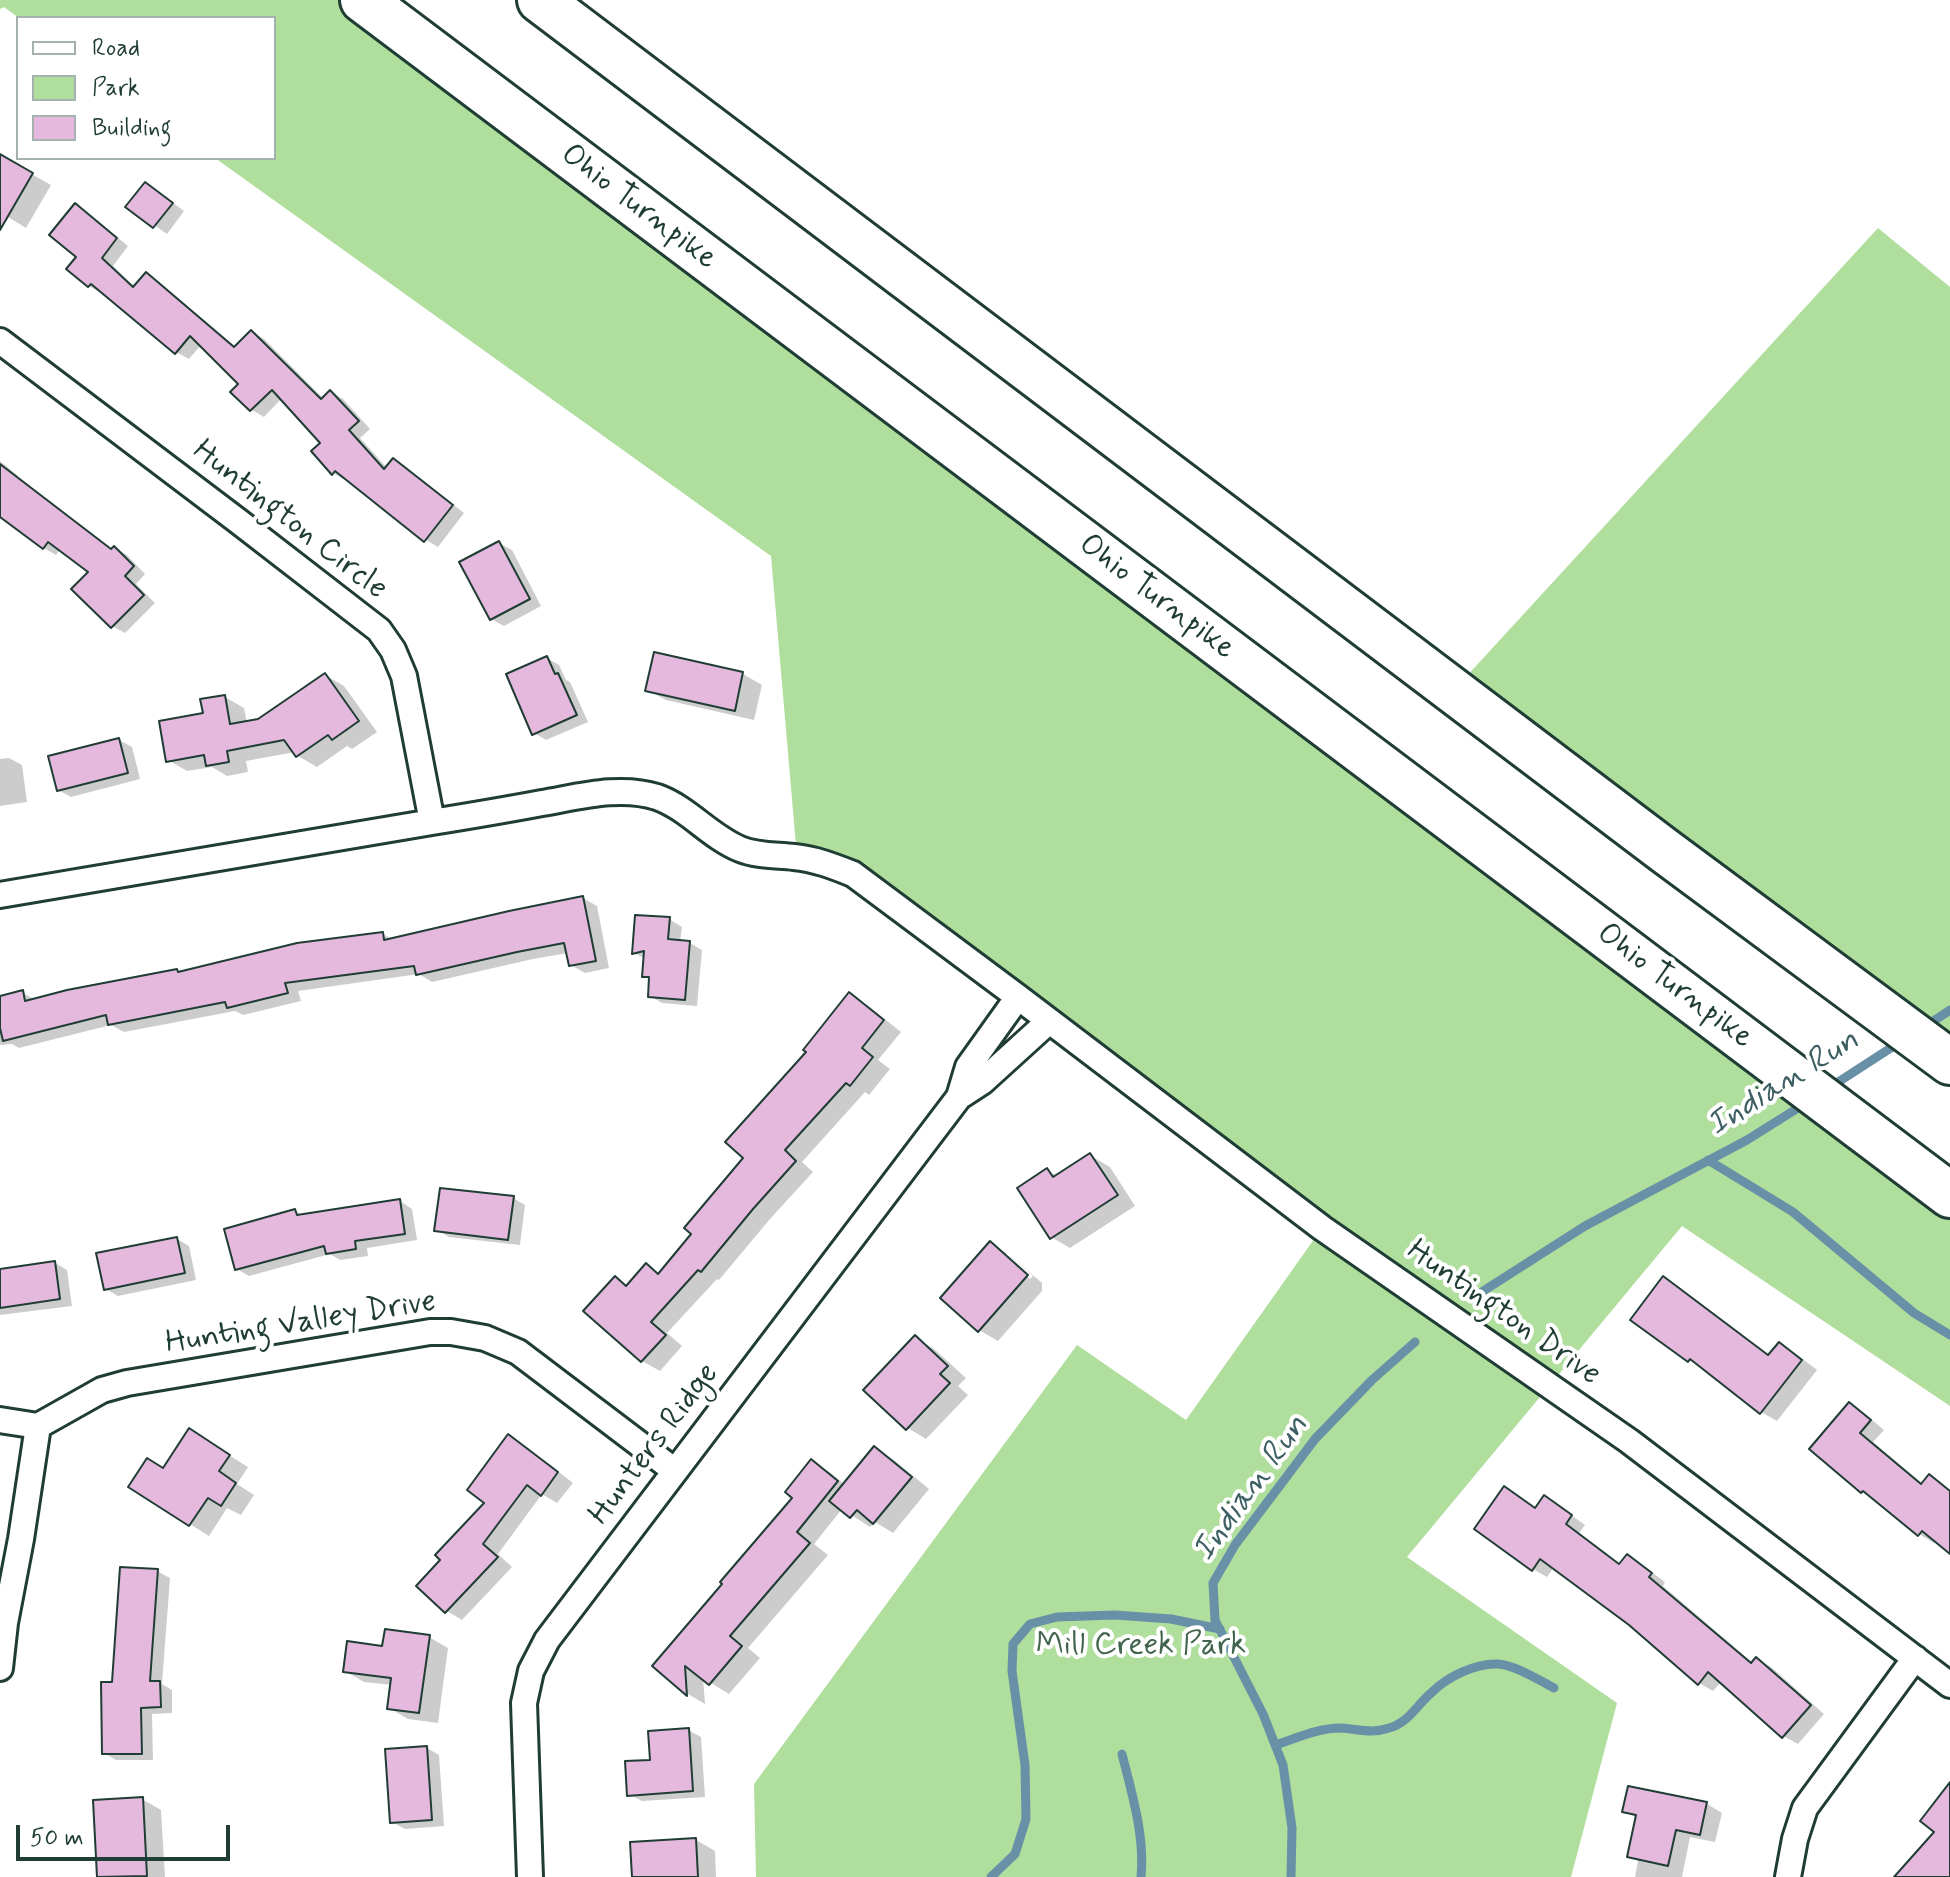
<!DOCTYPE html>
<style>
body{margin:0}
#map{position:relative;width:1950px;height:1877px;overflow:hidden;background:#fff;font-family:Mynerve,sans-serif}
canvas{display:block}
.legend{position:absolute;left:16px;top:16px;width:260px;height:144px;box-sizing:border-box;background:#fff;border:2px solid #a5b1ae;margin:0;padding:10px 14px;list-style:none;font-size:24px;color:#1f3d34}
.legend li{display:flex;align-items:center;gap:16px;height:40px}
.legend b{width:40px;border:2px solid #a5b1ae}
.scale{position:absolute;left:16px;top:1825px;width:214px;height:36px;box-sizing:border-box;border:4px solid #1f3d34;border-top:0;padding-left:10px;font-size:24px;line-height:28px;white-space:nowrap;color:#1f3d34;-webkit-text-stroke:6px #fff;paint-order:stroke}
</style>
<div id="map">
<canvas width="1950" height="1877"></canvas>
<ul class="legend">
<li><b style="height:10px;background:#fff"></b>Road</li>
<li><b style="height:22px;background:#afde9d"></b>Park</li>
<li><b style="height:22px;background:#e5b8dd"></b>Building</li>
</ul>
<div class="scale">50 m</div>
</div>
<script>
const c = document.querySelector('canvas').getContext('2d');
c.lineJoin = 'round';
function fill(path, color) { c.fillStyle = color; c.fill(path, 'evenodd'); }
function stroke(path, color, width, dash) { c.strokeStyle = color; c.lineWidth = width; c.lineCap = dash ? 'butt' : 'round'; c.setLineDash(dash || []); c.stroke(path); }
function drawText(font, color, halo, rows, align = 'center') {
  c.font = font + ' Mynerve,sans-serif'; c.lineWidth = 8; c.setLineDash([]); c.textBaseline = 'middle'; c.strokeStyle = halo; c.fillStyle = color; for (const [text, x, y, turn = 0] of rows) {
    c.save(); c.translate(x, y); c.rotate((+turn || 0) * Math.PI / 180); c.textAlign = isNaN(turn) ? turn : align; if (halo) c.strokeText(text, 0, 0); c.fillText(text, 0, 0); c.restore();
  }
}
const green = new Path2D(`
 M0,0H363L1950,1195V1406L1682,1226L1407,1557L1617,1703L1571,1877H756L754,1784L1077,1345L1186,1420L1322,1228L853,874L797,857L771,556L215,158H274V18H19L4,7L0,9Z
 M1878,228L1950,287V1062L1453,691Z`);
const shadow = new Path2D(`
 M0,156L51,185L26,228L0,212Z
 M158,192L184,211L167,234L128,207Z
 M76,206L88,213L128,246L113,266L135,287L146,274L158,281L236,347L252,332L264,339L324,399L331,392L343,399L370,429L360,438L387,468L394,460L406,467L464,513L438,547L426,540L347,478L345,480L333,473L323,444L282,398L264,417L252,410L233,392L241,384L201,345L189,359L176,352L103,291L101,293L89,286L79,257Z
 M0,461L18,476L17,477L113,550L115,548L127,555L145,574L136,584L155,603L125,633L112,626L91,572L60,549L56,555L44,548L0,514Z
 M499,543L512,550L541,606L504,626L491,619Z
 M655,654L743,674L762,685L754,720L666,700L647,690Z
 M547,658L559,665L566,680L570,682L588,722L546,740L534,733Z
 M325,675L344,686L377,732L352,749L347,746L317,767L298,756L295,752L246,761L248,772L227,776L212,767L187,771L168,760L205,715L225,697L244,708L247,723L259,721Z
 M119,740L132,747L140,779L71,797L58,790Z
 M9,758L22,765L27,802L0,806V759Z
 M583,898L597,906L609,968L585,973L571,965L568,953L533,959L432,982L419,974L298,991L301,1001L243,1015L235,1011L124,1032L111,1025L19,1048L12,1044L0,1045V998L22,992L35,1000L177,971L182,973L383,934L393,940Z
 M669,919L682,927L680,942L690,943L702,950L697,1006L662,1003L650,996L651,980L644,976L646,959L634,953Z
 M849,995L867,1005L901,1032L878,1060L890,1069L869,1095L865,1092L802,1162L813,1172L770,1219L719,1280L717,1279L667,1333L682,1346L660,1371L642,1361L615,1279L628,1286L646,1266L661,1274L694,1233L746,1158L809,1052Z
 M1091,1156L1110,1167L1135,1206L1070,1248L1051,1237L1047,1170L1058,1177Z
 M513,1198L525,1205L520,1245L449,1237L437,1230Z
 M400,1201L412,1209L417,1240L367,1248L368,1256L340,1260L330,1254L249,1276L237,1269L295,1211L303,1216Z
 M177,1239L189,1246L196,1280L118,1296L106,1289Z
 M991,1244L1006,1253V1258L1030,1279L1033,1276L1007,1253L1042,1283V1291L998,1341L979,1330Z
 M55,1263L67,1270L72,1306L0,1315V1271Z
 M1663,1278L1679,1287L1770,1356L1780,1344L1795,1353L1817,1370L1777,1421L1761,1412L1705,1369L1689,1360Z
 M915,1338L934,1349L966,1378L958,1386L968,1395L926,1439L908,1428L866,1390Z
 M1849,1404L1864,1413L1884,1430L1873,1442L1923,1484L1930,1477L1950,1490V1551L1936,1540L1934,1543L1919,1534L1875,1498L1862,1491Z
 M509,1437L525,1446L573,1483L557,1503L542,1494L498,1554L512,1567L462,1620L447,1611L419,1586L488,1503Z
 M208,1442L248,1467L237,1484L254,1495L241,1515L227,1508L209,1536L131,1487L164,1470Z
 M875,1449L894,1460L929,1489L893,1533L875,1522L870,1527L842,1509L814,1544L828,1555L748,1648L760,1658L729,1694L703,1678L705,1704L688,1694L655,1666L795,1498L812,1462L831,1473L845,1485Z
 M1559,1506L1585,1525L1579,1533L1621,1565L1628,1557L1642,1565L1665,1582L1663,1586L1753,1663L1757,1659L1771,1667L1824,1714L1798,1744L1783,1736L1722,1681L1713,1691L1699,1683L1630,1624L1554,1567L1547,1577L1533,1569L1542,1515Z
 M157,1571L170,1578L162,1684L172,1690V1713L152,1714L153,1760H116L104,1753Z
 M429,1637L448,1648L438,1723L408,1719L389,1708L392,1685L364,1682L345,1671L384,1648Z
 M688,1730L701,1737L705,1797L642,1801L629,1794Z
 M427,1748L439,1755L444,1826L405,1829L392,1822Z
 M1630,1788L1707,1804L1722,1813L1715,1842L1690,1837L1682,1877H1635L1638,1861L1629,1856L1637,1818L1624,1811Z
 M142,1799L161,1810L165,1877H99L95,1802Z
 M696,1840L715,1851L716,1877H636Z`);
const stream = new Path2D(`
 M1923,1028L1950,1010
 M1829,1088L1900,1042
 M1708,1160L1793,1212L1914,1313L1950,1335
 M1477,1295L1585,1226L1747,1140L1806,1103
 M1275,1745C1297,1738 1318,1728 1341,1728C1358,1729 1372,1734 1389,1728C1408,1723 1417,1705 1431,1693C1447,1677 1475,1663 1498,1664C1515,1665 1539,1680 1554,1688
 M1122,1754C1132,1794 1145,1836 1141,1877
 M991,1877L1015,1854L1026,1819L1025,1765L1012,1671L1013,1644L1030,1624L1057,1617L1115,1615L1171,1619L1220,1629
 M1291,1877L1292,1828L1283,1765L1263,1714L1215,1620L1213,1583L1235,1545L1315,1439L1372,1380L1415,1342`);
const building = new Path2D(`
 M0,154L33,173L0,230Z
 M145,182L173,203L153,228L125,207Z
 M75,203L117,238L102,258L133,287L146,272L234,347L251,330L321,399L330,390L359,421L349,430L384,469L393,458L453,505L424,542L335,471L332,475L311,451L320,443L272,390L250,411L230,392L238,384L190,336L175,354L91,284L88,287L66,269L76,257L49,235Z
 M0,464L111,549L114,546L134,566L125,576L144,595L111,628L71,589L88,572L48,542L43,549L0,517Z
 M499,541L530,599L490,620L459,562Z
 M654,652L743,672L735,711L645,691Z
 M547,656L555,674L558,673L577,715L532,735L506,674Z
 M325,673L359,721L332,740L328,735L296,757L284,740L227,751L229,762L206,766L204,755L166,762L159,721L203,713L200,699L225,695L230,724L258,719Z
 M119,738L128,773L57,791L48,756Z
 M583,896L596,961L569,966L564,943L517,952L416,975L414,966L285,983L288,993L227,1008L225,1002L108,1025L106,1015L3,1041L0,1028V996L23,990L25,1001L67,990L177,969L178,972L297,943L383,932L384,940L509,911Z
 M635,915L670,917L668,939L690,941L685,1000L648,997L649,977H642L644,951L632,954Z
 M849,992L884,1020L862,1048L873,1057L850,1086L846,1083L785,1150L796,1161L753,1209L701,1272L698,1270L651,1322L666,1335L641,1362L583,1311L615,1276L626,1286L646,1263L658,1274L691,1234L684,1228L743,1158L725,1142L806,1052L803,1050Z
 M1090,1153L1118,1195L1050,1239L1017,1188L1047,1168L1053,1177Z
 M440,1188L514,1196L508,1240L434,1231Z
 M400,1199L405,1234L355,1241L356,1249L326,1254L324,1246L235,1270L224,1229L295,1209L297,1215Z
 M177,1237L185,1273L104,1290L96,1253Z
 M990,1241L1028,1275L978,1332L940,1298Z
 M55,1261L60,1299L0,1308V1269Z
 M1663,1276L1768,1355L1779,1342L1802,1360L1760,1414L1690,1359L1688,1362L1630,1320Z
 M915,1335L948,1366L940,1374L950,1383L906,1430L863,1390Z
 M1849,1402L1871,1420L1860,1433L1921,1484L1929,1474L1950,1491V1554L1922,1531L1918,1536L1863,1491L1861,1493L1809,1449Z
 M189,1428L230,1455L219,1471L236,1483L221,1506L208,1498L189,1526L128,1487L147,1458L163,1468Z
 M508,1434L558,1472L541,1496L527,1485L483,1544L498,1557L445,1613L416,1586L440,1560L435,1555L484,1503L467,1490Z
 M874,1446L912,1477L873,1524L857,1510L850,1518L829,1501Z
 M811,1459L838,1481L797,1532L810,1543L730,1636L742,1646L709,1685L685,1666L687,1696L652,1666L722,1584L720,1582L792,1498L785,1492Z
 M1504,1486L1535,1508L1544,1495L1572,1515L1566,1524L1619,1564L1627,1554L1652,1573L1649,1577L1751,1663L1756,1657L1811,1705L1782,1738L1708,1672L1698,1685L1629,1625L1540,1559L1532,1571L1474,1529Z
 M120,1567L158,1569L150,1681H160L161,1707L141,1708L142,1754H102L101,1682H112Z
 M385,1629L430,1635L419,1713L387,1709L391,1678L343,1672L347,1641L382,1646Z
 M689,1728L693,1791L627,1796L625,1761L650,1760L648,1731Z
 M427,1746L432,1820L390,1823L385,1749Z
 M1950,1782V1877H1894L1934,1832L1920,1821Z
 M1628,1786L1707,1802L1700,1835L1676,1830L1668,1866L1627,1857L1636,1815L1622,1812Z
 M143,1797L147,1876L97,1877L93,1800Z
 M696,1838L698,1877H632L630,1842Z`);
const street = new Path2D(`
 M0,341L238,521L379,630L393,650L404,676L432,822L0,895
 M432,822C469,816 505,810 542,803C578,797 620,785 657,797C688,808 709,836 740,849C757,856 776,855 794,857C815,859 833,866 853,874L1018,997L1322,1228L1629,1441L1950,1685
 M959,1097L968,1067L1018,997
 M0,1420L38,1426L102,1390L127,1383L430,1332H451L485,1338L518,1352L675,1471
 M0,1668L5,1623L21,1539L38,1426
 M530,1877L524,1703L531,1671L547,1640L959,1097L982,1082L1048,1022
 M1788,1877L1795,1839L1805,1808L1915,1658`);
const highway = new Path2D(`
 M363,0L1950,1195
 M540,0L1665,851L1950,1062`);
const streetNames = [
 ["Ohio Turnpike",638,208,37],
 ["Huntington Circle",289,521,38],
 ["Ohio Turnpike",1156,598,37],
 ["Ohio Turnpike",1674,987,37],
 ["Huntington Drive",1503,1314,35],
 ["Hunting Valley Drive",301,1324,-9],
 ["Hunters Ridge",655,1445,-53]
];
const parkNames = [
 ["Mill Creek Park",1141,1646]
];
const waterNames = [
 ["Indian Run",1784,1084,-32],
 ["Indian Run",1252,1489,-54]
];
fill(green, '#afde9d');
fill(shadow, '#0003');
stroke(stream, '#6890a7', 9);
fill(building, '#e5b8dd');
stroke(building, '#1f3d34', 2);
stroke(street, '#1f3d34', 30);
stroke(highway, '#1f3d34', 50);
stroke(street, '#fff', 24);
stroke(highway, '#fff', 44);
drawText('32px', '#1f3d34', '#fff', streetNames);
drawText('32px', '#43654e', '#fff', parkNames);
drawText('italic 34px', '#3e6064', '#fff', waterNames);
</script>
